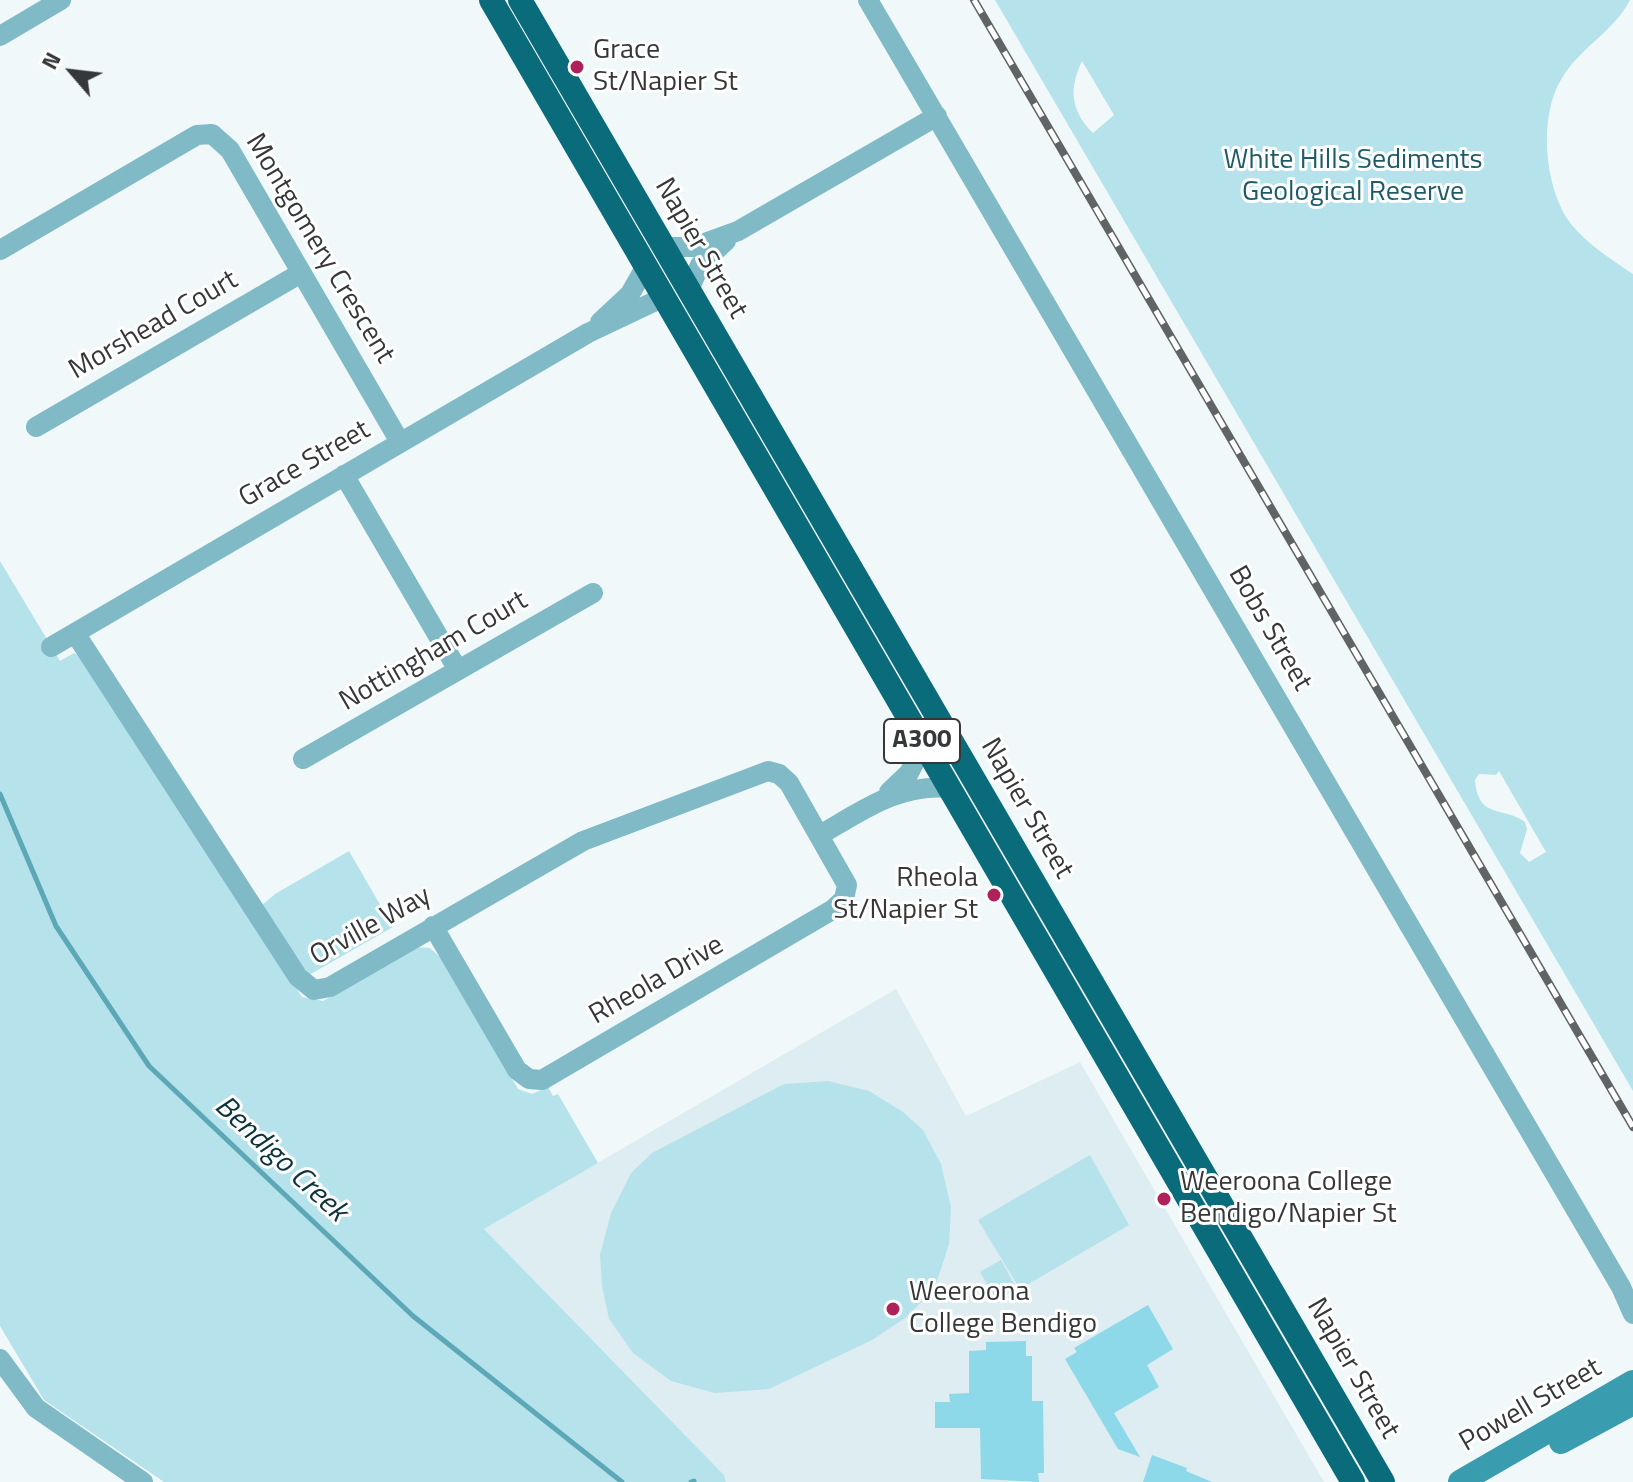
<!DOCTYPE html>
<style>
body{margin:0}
#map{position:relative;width:1633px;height:1482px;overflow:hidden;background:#f1f8f9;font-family:"Titillium Web",sans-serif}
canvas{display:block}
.north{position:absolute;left:32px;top:32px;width:80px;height:80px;-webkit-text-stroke:6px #fff;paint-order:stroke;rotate:298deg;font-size:22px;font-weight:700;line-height:32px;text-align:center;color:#353738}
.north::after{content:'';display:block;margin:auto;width:28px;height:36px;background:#353738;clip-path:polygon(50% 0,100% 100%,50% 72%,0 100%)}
</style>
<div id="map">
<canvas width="1633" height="1482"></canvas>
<div class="north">N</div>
</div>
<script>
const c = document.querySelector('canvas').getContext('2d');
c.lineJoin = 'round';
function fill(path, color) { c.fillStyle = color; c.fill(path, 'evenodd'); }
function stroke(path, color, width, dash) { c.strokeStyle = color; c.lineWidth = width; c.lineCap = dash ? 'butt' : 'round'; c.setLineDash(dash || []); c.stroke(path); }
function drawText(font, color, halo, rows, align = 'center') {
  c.font = font + ' "Titillium Web",sans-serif'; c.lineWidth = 6; c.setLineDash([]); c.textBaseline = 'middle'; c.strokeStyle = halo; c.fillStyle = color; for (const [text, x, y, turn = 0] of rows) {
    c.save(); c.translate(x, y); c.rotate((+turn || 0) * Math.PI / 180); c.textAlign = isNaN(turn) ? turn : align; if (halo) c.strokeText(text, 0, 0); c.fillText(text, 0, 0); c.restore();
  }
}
const built = new Path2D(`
 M896,989L966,1116L1080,1062L1324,1482H726L724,1475L484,1229Z`);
const green = new Path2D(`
 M995,0H1630C1614,31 1580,48 1562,78C1538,115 1544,189 1571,224C1587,244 1612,260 1633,274V1091ZM1082,61L1114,115L1093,133C1070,110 1069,88 1082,61ZM1499,771L1546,852L1529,862L1520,853L1527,829L1525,822C1504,806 1478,820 1475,780L1479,774L1496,775Z
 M0,561L60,661L74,653L83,658L302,997L323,1001L416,947L430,948L440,957L518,1089L532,1094L548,1087L553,1096L558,1094L598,1163L484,1229L724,1475L726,1482H164L44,1400L0,1326Z
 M349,851L393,927L309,975L261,906L275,894Z
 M828,1081L869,1091L903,1112L923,1130L941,1164L951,1207L949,1244L934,1290L905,1318L872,1340L769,1389L715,1393L671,1381L633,1353L609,1319L602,1286L600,1255L611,1213L631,1173L652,1153L784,1084Z
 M1090,1155L1129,1225L1020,1289L978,1220Z
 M1001,1260L1017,1289L997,1301L980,1272Z`);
const stream = new Path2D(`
 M0,794L56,926L149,1066L413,1316L622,1482
 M691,1482L694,1481`);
const building = new Path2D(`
 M1148,1305L1173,1349L1147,1365L1159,1387L1114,1413L1140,1457L1118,1449L1065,1359L1077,1352L1074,1348Z
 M1026,1341V1356H1032V1401H1043L1044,1473H1038L1039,1482L981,1479L980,1428H935V1402H950L949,1394L969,1393V1351L986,1350V1342Z
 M1152,1455L1187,1468L1186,1471L1212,1482H1143Z`);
const street = new Path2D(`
 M868,0L1621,1287L1633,1314
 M0,36L61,0
 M664,247H694L738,231L937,116
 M0,250L197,135L212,134L230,150L400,442
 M689,290L700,265L726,241
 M600,322L630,294L646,266
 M36,427L301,273
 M344,475L458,670
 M75,633L298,977L314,990L330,987L583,841L768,771L779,774L789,783L847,885L844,899L832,910L542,1080L529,1079L517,1070L433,926
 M51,647L588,333L664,297
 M303,759L593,593
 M889,792L909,773L924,744
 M820,835C863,810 899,783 951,788
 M0,1359L36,1408L143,1482`);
const secondary = new Path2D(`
 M1561,1442L1633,1403
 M1460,1482L1633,1382`);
const highway = new Path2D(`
 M491,0L1353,1482
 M520,0L1383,1482`);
const rail = new Path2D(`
 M974,0L1633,1127`);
const markers = [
 [577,67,8,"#af215a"],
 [994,895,8,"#af215a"],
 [1164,1199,8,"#af215a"],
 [893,1309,8,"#af215a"]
];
const shields = [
 [922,741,76]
];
const shieldNames = [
 ["A300",922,741]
];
const poiNames = [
 ["Grace",593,51],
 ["St/Napier St",593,83],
 ["Rheola",978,879,"right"],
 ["St/Napier St",978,911,"right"],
 ["Weeroona College",1180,1183],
 ["Bendigo/Napier St",1180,1215],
 ["Weeroona",909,1293],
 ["College Bendigo",909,1325]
];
const parkNames = [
 ["White Hills Sediments",1353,161],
 ["Geological Reserve",1353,193]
];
const streetNames = [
 ["Montgomery Crescent",319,249,59],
 ["Napier Street",700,249,60],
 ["Morshead Court",154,326,-30],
 ["Grace Street",305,465,-30],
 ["Bobs Street",1269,629,60],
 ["Nottingham Court",434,652,-30],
 ["Napier Street",1026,809,60],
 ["Orville Way",371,927,-29],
 ["Rheola Drive",657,981,-30],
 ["Napier Street",1352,1369,60],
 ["Powell Street",1531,1406,-30]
];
const waterNames = [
 ["Bendigo Creek",280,1160,43]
];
fill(built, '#ddedf1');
fill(green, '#b6e2ec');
stroke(stream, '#5da8b7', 5);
fill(building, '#8ed9e9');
stroke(street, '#81bac7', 20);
stroke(secondary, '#399caf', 24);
stroke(highway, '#0a6b7b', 24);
stroke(rail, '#616465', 8);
stroke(rail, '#fff', 5, [15]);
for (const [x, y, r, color] of markers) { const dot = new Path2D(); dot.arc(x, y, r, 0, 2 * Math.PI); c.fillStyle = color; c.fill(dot); stroke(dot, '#fff', 3); }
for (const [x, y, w] of shields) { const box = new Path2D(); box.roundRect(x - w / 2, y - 22, w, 44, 6); c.fillStyle = '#fff'; c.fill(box); stroke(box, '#353738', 2); }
drawText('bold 26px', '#353738', null, shieldNames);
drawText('28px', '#353738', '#fff', poiNames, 'left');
drawText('28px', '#1c5b67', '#fff', parkNames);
drawText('28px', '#353738', '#fff', streetNames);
drawText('italic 30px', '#0d333a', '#fff', waterNames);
</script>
